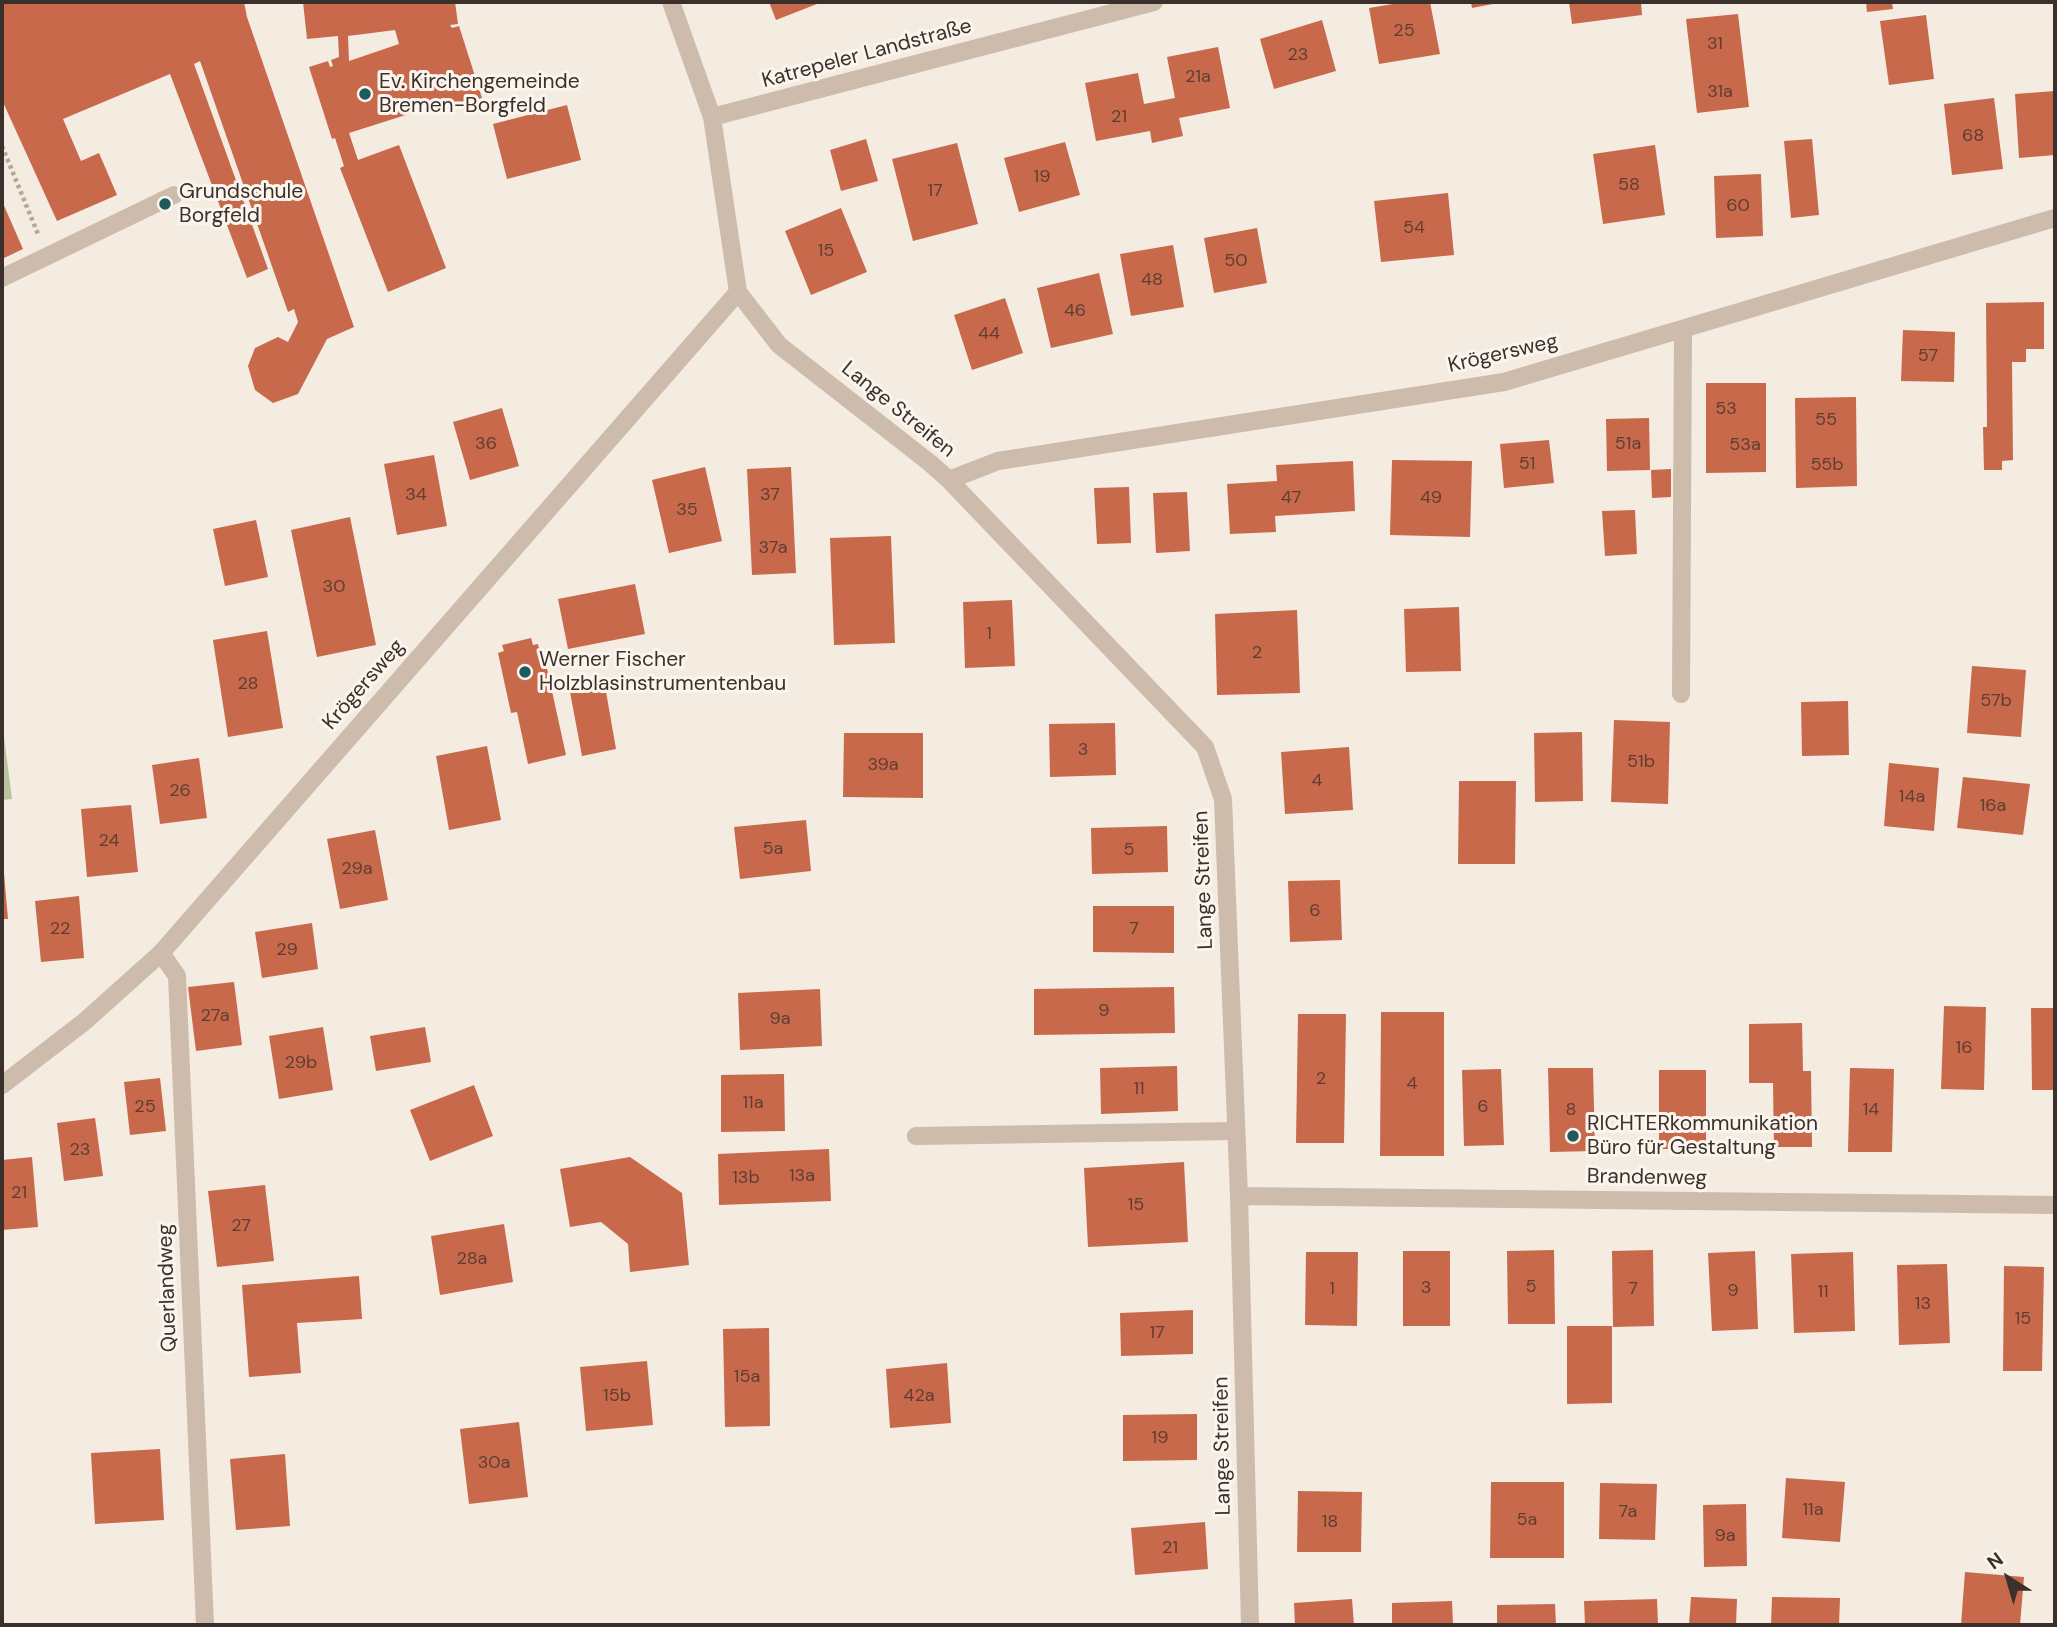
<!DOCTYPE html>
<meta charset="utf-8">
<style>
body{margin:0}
#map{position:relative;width:2057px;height:1627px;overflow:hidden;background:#f4ebe1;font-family:"DM Sans",sans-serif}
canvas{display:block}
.frame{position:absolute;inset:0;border:4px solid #3b302b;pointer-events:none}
.north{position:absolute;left:1973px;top:1543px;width:70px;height:70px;-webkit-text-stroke:5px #fbf5ee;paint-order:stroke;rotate:323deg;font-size:19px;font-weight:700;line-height:28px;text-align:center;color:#3b302b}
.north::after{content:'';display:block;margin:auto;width:24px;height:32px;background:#3b302b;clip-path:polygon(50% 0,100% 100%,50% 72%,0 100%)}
</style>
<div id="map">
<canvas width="2057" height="1627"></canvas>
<div class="frame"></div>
<div class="north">N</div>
</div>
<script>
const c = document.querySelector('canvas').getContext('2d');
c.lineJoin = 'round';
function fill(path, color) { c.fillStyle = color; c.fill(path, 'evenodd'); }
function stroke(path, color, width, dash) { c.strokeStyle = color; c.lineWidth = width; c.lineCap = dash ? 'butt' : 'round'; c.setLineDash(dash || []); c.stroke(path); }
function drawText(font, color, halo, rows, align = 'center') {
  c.font = font + ' "DM Sans",sans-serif'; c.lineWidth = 6; c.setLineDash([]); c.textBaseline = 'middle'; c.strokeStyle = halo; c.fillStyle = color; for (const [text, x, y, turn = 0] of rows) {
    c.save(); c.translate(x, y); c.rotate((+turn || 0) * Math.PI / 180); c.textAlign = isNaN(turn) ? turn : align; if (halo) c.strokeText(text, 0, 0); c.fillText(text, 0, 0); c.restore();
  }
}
const green = new Path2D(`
 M2,722L12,799L2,800Z`);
const building = new Path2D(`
 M7,2H244L247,17L354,327L327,339L298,394L273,403L255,390L248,366L255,348L278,337L288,342L298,322L294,309L288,312L200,61L194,64L268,269L247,278L170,74L63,119L81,161L99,153L117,195L57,221L2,100V4Z
 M303,2H455L458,24L450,25L452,28L459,26L482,98L436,113L434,106L349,133L358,160L399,145L446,268L388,292L340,168L344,166L335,138L332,139L309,67L328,61L330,67L333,66L331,60L339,57L338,36L307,39ZM395,30L399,44L349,61L348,36Z
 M769,2H822L776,20Z
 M1405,2H1430L1440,54L1379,64L1369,8Z
 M1471,2H1498V3L1472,8Z
 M1569,2H1641L1642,15L1572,24Z
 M1866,2H1892L1893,9L1867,12Z
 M1738,14L1749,107L1697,113L1686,19Z
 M1926,15L1934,79L1889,85L1880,21Z
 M1322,20L1336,71L1274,89L1260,39Z
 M1218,47L1230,108L1179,118L1183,136L1152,143L1150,131L1096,141L1085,83L1138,73L1144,104L1175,98L1167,57Z
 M2055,91V155L2019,158L2015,94Z
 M1994,98L2003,169L1952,175L1944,104Z
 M567,105L581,160L507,179L493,124Z
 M866,139L878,181L841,191L830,150Z
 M1812,139L1819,215L1791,218L1784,141Z
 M1065,142L1080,195L1019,212L1004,158Z
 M957,143L978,224L913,241L892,159Z
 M1655,145L1665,215L1603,224L1593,154Z
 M1761,174L1763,236L1716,238L1714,176Z
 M1448,193L1454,255L1381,262L1374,201Z
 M2,201L23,249L2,259Z
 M841,208L867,272L811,295L785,231Z
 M1257,228L1267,283L1214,293L1204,238Z
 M1173,245L1184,307L1131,316L1120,254Z
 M1099,273L1113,334L1051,348L1037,288Z
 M1005,298L1023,353L972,370L954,315Z
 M2044,302V349H2026V362H2012L2013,460L2002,461V470H1984L1983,427H1987L1986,303Z
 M1903,330L1955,332L1954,382L1901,381Z
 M1706,383H1766V472L1706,473Z
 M1856,397L1857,486L1796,488L1795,398Z
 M502,408L519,466L470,480L453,422Z
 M1649,418L1650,470L1607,471L1606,419Z
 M1549,440L1554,483L1504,488L1500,444Z
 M434,455L447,526L397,535L384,464Z
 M1392,460L1472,461L1470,537L1390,535Z
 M1353,461L1355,511L1275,516L1276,532L1230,534L1227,484L1277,481L1276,465Z
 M705,467L722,541L669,553L652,480Z
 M791,467L796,573L752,575L747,469Z
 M1671,469V497L1652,498L1651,470Z
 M1129,487L1131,543L1097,544L1094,488Z
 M1187,492L1190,551L1156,553L1153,493Z
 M1635,510L1637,554L1605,556L1602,511Z
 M350,517L376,645L317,657L291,530Z
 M256,520L268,577L225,586L213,529Z
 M891,536L895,643L834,645L830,538Z
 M635,584L645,634L568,649L558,599Z
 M1012,600L1015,666L965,668L963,602Z
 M1459,607L1461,671L1406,672L1404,609Z
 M1297,610L1300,693L1217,695L1215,614Z
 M267,631L283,728L228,737L213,640Z
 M531,638L533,645L538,644L543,665L546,664L566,755L528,764L517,712L511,713L498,653L504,651L502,645Z
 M1972,666L2026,670L2021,737L1967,733Z
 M605,686L616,749L582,756L570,692Z
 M1848,701L1849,755L1802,756L1801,702Z
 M1614,720L1670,722L1668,804L1611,802Z
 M1115,723L1116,775L1050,777L1049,724Z
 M1582,732L1583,801L1535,802L1534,733Z
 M844,733H923V798L843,797Z
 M487,746L501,820L449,830L436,756Z
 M1349,747L1353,810L1285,814L1281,752Z
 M199,758L207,818L160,824L152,765Z
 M1889,763L1939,768L1934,831L1884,826Z
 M1963,777L2030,784L2023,835L1957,828Z
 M1459,781H1516L1515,864H1458Z
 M131,805L138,872L87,877L81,809Z
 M806,820L811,871L740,879L734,827Z
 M1167,826L1168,872L1092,874L1091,828Z
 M375,830L388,900L340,909L327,839Z
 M2,873H4L8,919H2Z
 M1340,880L1342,940L1290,942L1288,881Z
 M79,896L84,958L41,962L35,901Z
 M1093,906H1174V953L1093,952Z
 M312,923L318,969L262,978L255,932Z
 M234,982L242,1045L196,1051L188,987Z
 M1174,987L1175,1033L1034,1035V989Z
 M820,989L822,1046L740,1050L738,993Z
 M1944,1006L1986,1007L1984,1090L1941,1089Z
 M2031,1008H2055V1090H2032Z
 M1381,1012H1444V1156H1380Z
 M1298,1014H1346L1344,1143H1296Z
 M1802,1023L1803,1071H1811L1812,1147H1774L1773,1083H1749V1024Z
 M323,1027L333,1090L279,1099L269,1036Z
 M425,1027L431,1062L376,1071L370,1036Z
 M1177,1066L1178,1111L1101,1114L1100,1068Z
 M1548,1068H1593L1595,1151L1550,1152Z
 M1850,1068L1894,1069L1892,1152H1848Z
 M1501,1069L1504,1145L1464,1146L1462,1070Z
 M1659,1070H1706V1149H1659Z
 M784,1074L785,1131L721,1132V1075Z
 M160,1078L166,1131L130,1135L124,1082Z
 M474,1085L493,1136L430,1161L410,1110Z
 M95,1118L103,1176L64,1181L57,1123Z
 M829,1149L831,1201L719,1205L718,1154Z
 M32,1157L38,1227L2,1230V1160Z
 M630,1157L682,1193L689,1265L630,1272L628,1244L601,1222L570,1227L560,1169Z
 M1184,1162L1188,1242L1088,1247L1084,1168Z
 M265,1185L274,1261L217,1267L208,1191Z
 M504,1224L513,1282L440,1295L431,1236Z
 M1554,1250L1555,1324H1508L1507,1251Z
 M1653,1250L1654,1326L1613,1327L1612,1251Z
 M1403,1251H1450V1326H1403Z
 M1755,1251L1758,1329L1712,1331L1708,1253Z
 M1306,1252H1358L1357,1326L1305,1325Z
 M1853,1252L1855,1331L1794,1333L1791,1254Z
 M1947,1264L1950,1343L1899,1345L1897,1265Z
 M2004,1266L2044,1267L2042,1371H2003Z
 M359,1276L362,1319L297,1323L301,1373L249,1377L242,1285Z
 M1193,1310V1354L1121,1356L1120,1313Z
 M1567,1326H1612V1403L1567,1404Z
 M769,1328L770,1426L725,1427L723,1329Z
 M647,1361L653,1425L586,1431L580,1367Z
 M947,1363L951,1423L890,1428L886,1369Z
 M1197,1414V1460L1123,1461V1415Z
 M519,1422L528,1497L469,1504L460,1429Z
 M160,1449L164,1520L95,1524L91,1453Z
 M285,1454L290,1526L236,1530L230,1459Z
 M1786,1478L1845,1482L1840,1542L1782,1538Z
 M1491,1482H1564V1558H1490Z
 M1600,1483L1657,1484L1655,1540L1599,1539Z
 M1298,1491L1362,1492L1361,1552H1297Z
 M1746,1504L1747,1566L1704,1567L1703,1505Z
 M1205,1522L1208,1569L1135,1575L1131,1528Z
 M1965,1572L2024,1577L2020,1625H1961Z
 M1691,1597L1737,1599L1736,1625H1689Z
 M1772,1597L1840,1598L1839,1625H1771Z
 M1352,1599L1354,1625H1295L1294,1603Z
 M1657,1599L1658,1625H1585L1584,1601Z
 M1452,1601L1453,1625H1392V1603Z
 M1555,1604L1556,1625H1497V1605Z`);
const path = new Path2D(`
 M2,146L38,234`);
const lane = new Path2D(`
 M2,278L174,195
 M161,953L177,976L205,1625
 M916,1136L1236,1131`);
const street = new Path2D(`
 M671,2L712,117L738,292L779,345L930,463L949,480L1205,747L1223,799L1239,1196L1250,1625
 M712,117L1154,2
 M949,480L998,461L1504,382L2055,218
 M1681,694L1683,329
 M2,1085L84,1022L161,953L738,292
 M1239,1196L2055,1205`);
const markers = [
 [365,94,7,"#1f5a5e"],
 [165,204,7,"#1f5a5e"],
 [525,672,7,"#1f5a5e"],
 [1573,1136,7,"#1f5a5e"]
];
const numberNames = [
 ["25",1404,31],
 ["31",1715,44],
 ["23",1298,55],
 ["21a",1198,77],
 ["31a",1720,92],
 ["21",1119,117],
 ["68",1973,136],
 ["19",1042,177],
 ["58",1629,185],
 ["17",935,191],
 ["60",1738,206],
 ["54",1414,228],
 ["15",826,251],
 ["50",1236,261],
 ["48",1152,280],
 ["46",1075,311],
 ["44",989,334],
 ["57",1928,356],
 ["53",1726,409],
 ["55",1826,420],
 ["36",486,444],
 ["51a",1628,444],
 ["53a",1745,445],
 ["51",1527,464],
 ["55b",1827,465],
 ["34",416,495],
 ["37",770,495],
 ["47",1291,498],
 ["49",1431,498],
 ["35",687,510],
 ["37a",773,548],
 ["30",334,587],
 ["1",989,634],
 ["2",1257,653],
 ["28",248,684],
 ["57b",1996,701],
 ["3",1083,750],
 ["51b",1641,762],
 ["39a",883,765],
 ["4",1317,781],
 ["26",180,791],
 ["14a",1912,797],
 ["16a",1993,806],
 ["24",109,841],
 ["5a",773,849],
 ["5",1129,850],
 ["29a",357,869],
 ["6",1315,911],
 ["22",60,929],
 ["7",1134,929],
 ["29",287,950],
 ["9",1104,1011],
 ["27a",215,1016],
 ["9a",780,1019],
 ["16",1964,1048],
 ["29b",301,1063],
 ["2",1321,1079],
 ["4",1412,1084],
 ["11",1139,1089],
 ["11a",753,1103],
 ["25",145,1107],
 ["6",1483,1107],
 ["8",1571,1110],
 ["14",1871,1110],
 ["23",80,1150],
 ["13a",802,1176],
 ["13b",746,1178],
 ["21",19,1193],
 ["15",1136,1205],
 ["27",241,1226],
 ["28a",472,1259],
 ["5",1531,1287],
 ["3",1426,1288],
 ["1",1332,1289],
 ["7",1633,1289],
 ["9",1733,1291],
 ["11",1823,1292],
 ["13",1923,1304],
 ["15",2023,1319],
 ["17",1157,1333],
 ["15a",747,1377],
 ["15b",617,1396],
 ["42a",919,1396],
 ["19",1160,1438],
 ["30a",494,1463],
 ["11a",1813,1510],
 ["7a",1628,1512],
 ["5a",1527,1520],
 ["18",1330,1522],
 ["9a",1725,1536],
 ["21",1170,1548]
];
const streetNames = [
 ["Katrepeler Landstraße",867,54,-15],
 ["Krögersweg",1503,354,-13],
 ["Lange Streifen",898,410,39],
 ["Krögersweg",364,685,-49],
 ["Lange Streifen",1204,880,-92],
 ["Brandenweg",1647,1178,1],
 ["Querlandweg",168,1288,-92],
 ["Lange Streifen",1223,1446,-91]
];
const poiNames = [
 ["Ev. Kirchengemeinde",379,82],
 ["Bremen-Borgfeld",379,106],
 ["Grundschule",179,192],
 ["Borgfeld",179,216],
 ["Werner Fischer",539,660],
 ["Holzblasinstrumentenbau",539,684],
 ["RICHTERkommunikation",1587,1124],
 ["Büro für Gestaltung",1587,1148]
];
fill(green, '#b8c4a0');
fill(building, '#c8694b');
stroke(path, '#b9a596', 4.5, [3.5, 3.5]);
stroke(lane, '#cdbbac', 18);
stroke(street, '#cdbbac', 18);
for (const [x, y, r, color] of markers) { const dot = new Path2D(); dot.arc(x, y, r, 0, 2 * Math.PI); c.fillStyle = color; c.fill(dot); stroke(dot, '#fbf5ee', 2.5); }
drawText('18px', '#5e3e33', null, numberNames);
drawText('21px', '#3b302b', '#fbf5ee', streetNames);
drawText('21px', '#3b302b', '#fbf5ee', poiNames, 'left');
</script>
